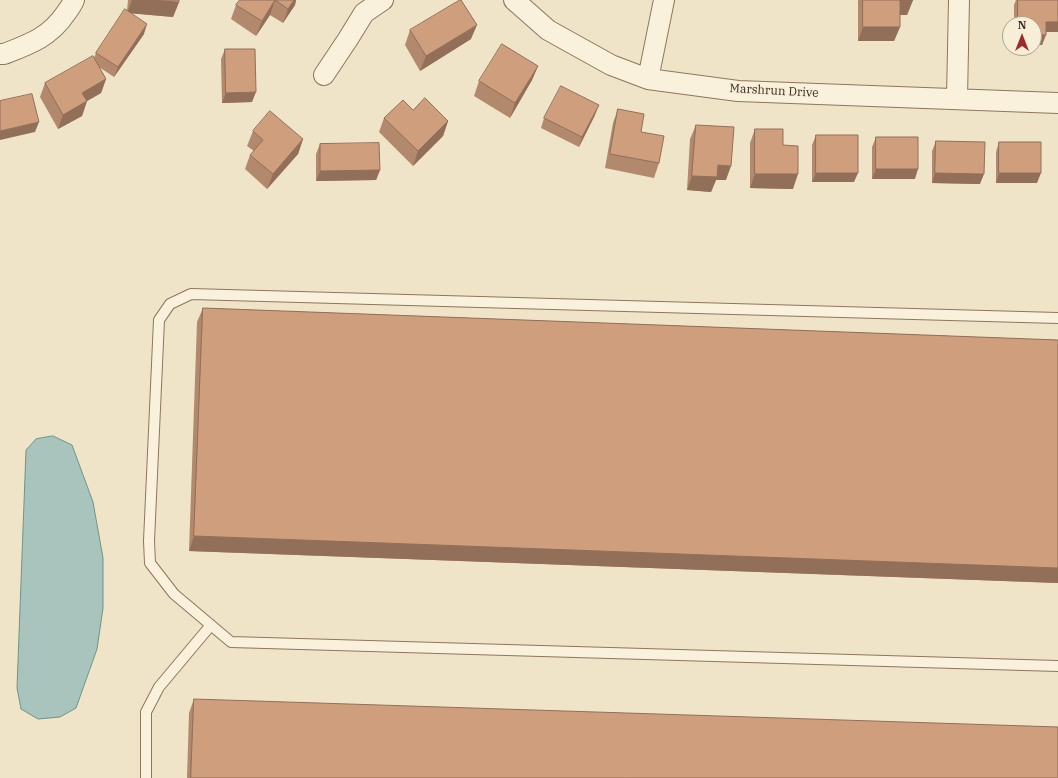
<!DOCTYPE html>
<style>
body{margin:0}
#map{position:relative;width:1058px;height:778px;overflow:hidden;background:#f0e4c8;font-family:"IBM Plex Serif",serif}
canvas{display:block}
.north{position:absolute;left:1002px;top:16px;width:40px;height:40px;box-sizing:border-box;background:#f7eed8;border:1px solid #ada18e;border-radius:50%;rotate:0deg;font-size:11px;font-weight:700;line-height:16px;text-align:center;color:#3d2e20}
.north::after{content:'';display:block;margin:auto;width:14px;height:18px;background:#9e2a2b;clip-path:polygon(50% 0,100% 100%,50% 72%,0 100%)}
</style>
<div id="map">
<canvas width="1058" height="778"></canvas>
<div class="north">N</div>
</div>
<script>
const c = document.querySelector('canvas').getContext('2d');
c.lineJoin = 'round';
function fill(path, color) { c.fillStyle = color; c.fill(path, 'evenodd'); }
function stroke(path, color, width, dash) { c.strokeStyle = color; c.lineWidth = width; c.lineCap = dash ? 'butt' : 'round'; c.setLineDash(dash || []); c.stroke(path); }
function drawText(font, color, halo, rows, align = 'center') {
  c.font = font + ' "IBM Plex Serif",serif'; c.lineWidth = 3; c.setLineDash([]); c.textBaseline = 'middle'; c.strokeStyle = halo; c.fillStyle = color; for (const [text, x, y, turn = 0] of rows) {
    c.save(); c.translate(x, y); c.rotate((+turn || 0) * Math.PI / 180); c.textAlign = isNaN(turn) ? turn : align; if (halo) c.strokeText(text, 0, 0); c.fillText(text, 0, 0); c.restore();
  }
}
const water = new Path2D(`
 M53,436L72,445L93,502L103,558V608L97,649L76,708L60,717L38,719L21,709L17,688L26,450L36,439Z`);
const service = new Path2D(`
 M1058,318L191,294L170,304L159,320L149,541L150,563L174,594L231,642L1058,666
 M146,778V712L159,687L211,625`);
const minor = new Path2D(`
 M514,0L548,30L611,65L648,79L738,91L1058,103
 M0,54H4C30,44 50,37 66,13C69,9 72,5 74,0
 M324,75L348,39L364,13L383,0
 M648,79L664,0
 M957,98L959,0`);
const wall = new Path2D(`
 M128,0H179V2L173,17L130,13L144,34L114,77L99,67L106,79L101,93L87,101L82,116L58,129L40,97L45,83L94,58L96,53L127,11Z
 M240,0H296L295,5L283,23L270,15L256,36L231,19L236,5Z
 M858,0H913L907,15H900V27L894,41H858Z
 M1016,0H1058V32H1046L1042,45H1034V24H1014V5Z
 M410,30L471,39L420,71L405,45Z
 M225,49L252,102L222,103L221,59Z
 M538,66L532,80L510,118L474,96L479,81Z
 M618,109L641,132L659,163L654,178L605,168L613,123Z
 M413,110L448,121L443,136L413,166L379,132L384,118Z
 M595,115L579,147L541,128L544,118Z
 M696,125L726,180H716L711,192L687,190L690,139Z
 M755,129L793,189L750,188V143Z
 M253,131L303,139L298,154L267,189L245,169L250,155L254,151L247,146Z
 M816,135L854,182H812V145Z
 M876,137L915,179H872V147Z
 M936,141L980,184L932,183V151Z
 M999,142L1037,183H996V152Z
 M320,144L380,170L376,180L316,181V154Z
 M203,308L1058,340V583L189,551L197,322Z
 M194,699L1058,778H187L189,713Z`);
const shadedWall = new Path2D(`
 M132,0H152L179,2L173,17L127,13Z
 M275,0L270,15L256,36L262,21Z
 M294,0H296L295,5L283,23L288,9Z
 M900,0H913L907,15H894Z
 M1046,22H1058V32H1042Z
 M147,24L144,34L114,77L118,67Z
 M477,25L471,39L420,71L426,56Z
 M863,27H900L894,41H858Z
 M1034,35H1046L1042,45H1034Z
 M538,66L532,80L510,118L515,103Z
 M106,79L101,93L87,101L82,116L58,129L63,115L82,93Z
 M256,92L252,102L222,103L226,93Z
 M599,105L595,115L579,147L582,137Z
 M448,121L443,136L413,166L418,151Z
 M39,122L35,132L0,140V131Z
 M303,139L298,154L267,189L273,174Z
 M718,165L731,166L726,180H716L711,192L687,190L692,176Z
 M876,169H918L915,179H872Z
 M380,170L376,180L316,181L320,171Z
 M816,173H858L854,182H812Z
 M935,173L984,174L980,184L932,183Z
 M999,173H1041L1037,183H996Z
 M755,174H798L793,189L750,188Z
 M194,536L1058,568V583L189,551Z`);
const building = new Path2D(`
 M152,0H179V2Z
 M240,0H294L288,9L275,0L262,21L236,5Z
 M460,0H461L477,25L426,56L410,30Z
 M863,0H913H900V27H863Z
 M1018,0H1058V22H1046V35H1034V24H1018Z
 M125,9L147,24L118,67L96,53Z
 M502,44L538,66L515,103L479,81Z
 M225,49H255L256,92L226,93Z
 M93,56L106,79L82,93L87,101L63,115L45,83Z
 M561,86L599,105L582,137L544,118Z
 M32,94L39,122L0,131V101Z
 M425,98L448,121L418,151L384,118L403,100L413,110Z
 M618,109L644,114L641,132L664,136L659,163L610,154Z
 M270,111L303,139L273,174L250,155L263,140L253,131Z
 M696,125L734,127L731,166L718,165L717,177L692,176Z
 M755,129H783V145L798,146V174H755Z
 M816,135H858V173H816Z
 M876,137H918V169H876Z
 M936,141L985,142L984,174L935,173Z
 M999,142H1041V173H999Z
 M379,143L380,170L320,171V144Z
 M203,308L1058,340V568L194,536Z
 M194,699L1058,727V778H191Z`);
const streetNames = [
 ["Marshrun Drive",774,91,3]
];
fill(water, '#a9c4bc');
stroke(water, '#6f938a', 1);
stroke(service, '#8d765c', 12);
stroke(minor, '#8d765c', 22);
stroke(service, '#faf1dc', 10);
stroke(minor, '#faf1dc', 20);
fill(wall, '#b2896c');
fill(shadedWall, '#916f58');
fill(building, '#cf9f7d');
stroke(building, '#916f58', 1);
drawText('12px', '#3d2e20', '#f7eed8', streetNames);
</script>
